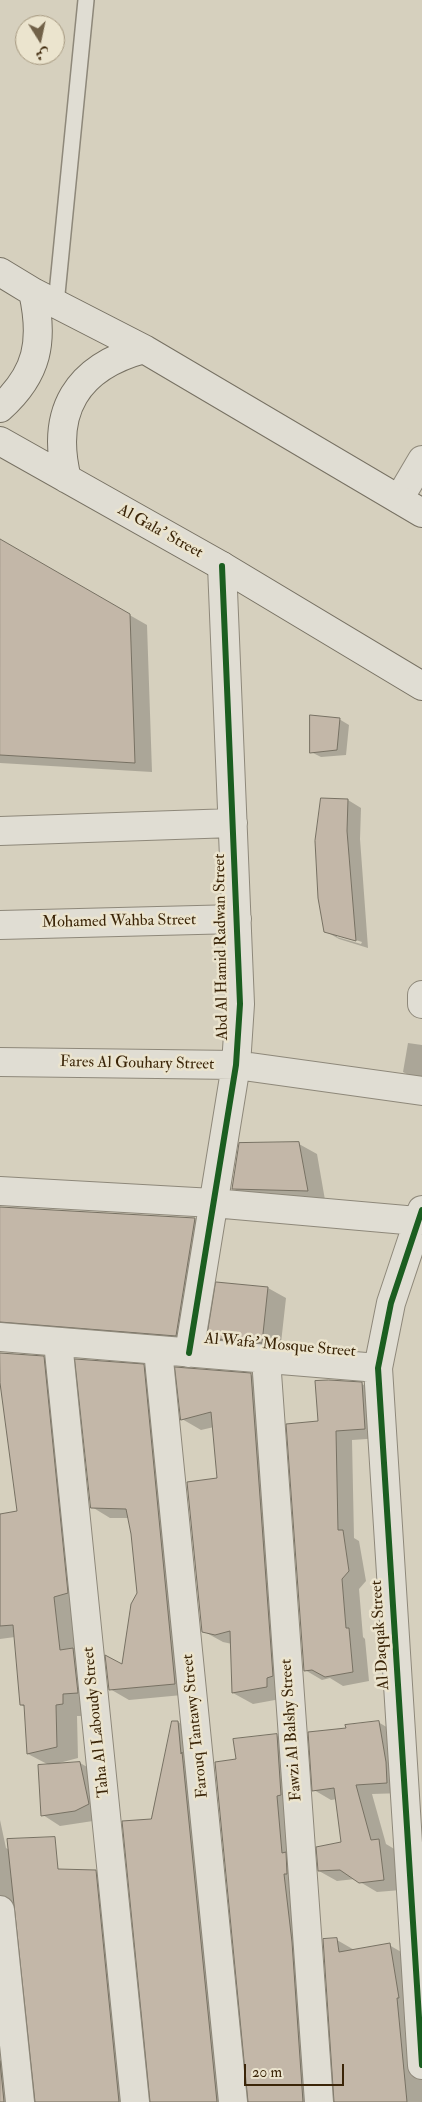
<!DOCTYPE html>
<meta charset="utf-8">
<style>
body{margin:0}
#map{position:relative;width:422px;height:2102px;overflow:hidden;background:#d6d0be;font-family:"IM FELL Double Pica",Amiri,serif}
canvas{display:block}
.north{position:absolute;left:15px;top:15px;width:50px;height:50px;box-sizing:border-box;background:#ebe4ce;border:1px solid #a5987f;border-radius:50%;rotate:170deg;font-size:14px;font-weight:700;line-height:20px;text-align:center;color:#3b2508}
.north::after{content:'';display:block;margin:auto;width:18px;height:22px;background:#716148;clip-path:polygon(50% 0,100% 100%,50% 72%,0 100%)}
.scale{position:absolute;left:244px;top:2064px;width:100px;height:22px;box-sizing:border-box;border:2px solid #3b2508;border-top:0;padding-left:6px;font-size:15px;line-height:18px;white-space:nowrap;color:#3b2508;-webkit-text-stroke:4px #ebe4ce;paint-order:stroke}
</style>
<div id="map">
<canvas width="422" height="2102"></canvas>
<div class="north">ش</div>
<div class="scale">20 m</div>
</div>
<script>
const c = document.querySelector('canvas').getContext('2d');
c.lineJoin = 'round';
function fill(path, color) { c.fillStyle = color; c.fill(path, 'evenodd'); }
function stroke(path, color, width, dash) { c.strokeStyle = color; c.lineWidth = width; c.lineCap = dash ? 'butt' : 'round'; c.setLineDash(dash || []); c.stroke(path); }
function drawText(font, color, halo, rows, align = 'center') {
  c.font = font + ' "IM FELL Double Pica",serif'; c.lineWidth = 5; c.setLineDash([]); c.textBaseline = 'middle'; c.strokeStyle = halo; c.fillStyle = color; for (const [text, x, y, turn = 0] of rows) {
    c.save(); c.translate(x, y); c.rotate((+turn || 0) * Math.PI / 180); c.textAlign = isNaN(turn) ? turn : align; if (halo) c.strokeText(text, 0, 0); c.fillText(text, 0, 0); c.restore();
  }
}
const shadow = new Path2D(`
 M0,541L147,625L152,772L0,763Z
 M339,719L349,725L346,755L321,757L311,752Z
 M348,800L361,808L360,839L368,948L339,939L325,931ZM337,934L362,942L361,944L337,937Z
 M408,1043L422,1045V1082L403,1072Z
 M299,1144L317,1154L325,1200L251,1198L233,1188Z
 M0,1209L195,1219L216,1231L197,1347L0,1337Z
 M217,1283L268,1288L286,1298L280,1352L226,1348L209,1338Z
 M0,1353L43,1357L65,1370L84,1716H77L78,1758L59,1763H80L98,1773L93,1821L60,1826L43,1815L49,1765L28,1754L25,1707L21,1705L15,1637L0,1639V1515L18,1512L0,1375Z
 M143,1366L162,1377L193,1694L129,1700L110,1689L123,1666L138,1593L132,1534L129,1518H110L92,1507Z
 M251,1375L271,1386L286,1698L253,1704L233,1693L232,1644L223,1642L203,1631L218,1479L214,1427L201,1430L182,1419Z
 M362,1384L379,1393L381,1438L352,1440L354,1538L359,1541L366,1581L359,1589L363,1637L365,1639L369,1681L343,1686L330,1678L322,1680L305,1670L319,1422Z
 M178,1722L199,1735L237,2102H152V1820Z
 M378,1722L395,1732L404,1793L372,1794L386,1844L396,1850L401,1890L377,1892L355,1879L337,1881L319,1871L342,1843L337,1799L331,1800L314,1790L347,1730Z
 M277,1736L298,1748L323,2102H250L238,1760Z
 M0,1820L6,1848L13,1852L23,1907L12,1909L24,2102H0Z
 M95,1871L117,1883L139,2102H37Z
 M337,1940L356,1951L389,1945L410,1957L422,2068V2102H336Z`);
const building = new Path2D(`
 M0,539L130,614L135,763L0,755Z
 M310,715L340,718L337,750L310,753Z
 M321,798L348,799L347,831L356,941L324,932L318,898L315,841Z
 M299,1142L308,1191L232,1189L239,1143Z
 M0,1207L195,1218L176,1336L0,1322Z
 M216,1282L268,1287L262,1343L207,1338Z
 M0,1353L44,1356L68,1593L54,1597L60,1650L73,1648L78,1693L63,1694V1704L56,1705L57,1747L27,1754L24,1705H20L13,1625L0,1626V1514L17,1511L0,1383Z
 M75,1359L144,1364L175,1684L109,1690L105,1655L122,1664L131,1604L137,1593L131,1534L126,1509L91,1508Z
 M175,1367L251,1373L273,1676L267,1678V1687L232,1693L230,1631L215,1635L202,1632L187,1482L217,1478L211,1412L181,1420Z
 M329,1380L362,1382L365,1429L336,1431L338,1530H343L349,1571L342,1579L346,1628H349L353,1672L325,1677L312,1670L304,1671L286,1424L318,1421L315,1381Z
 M172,1721H178L181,1754L182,1752L217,2102H150L122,1821L151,1819Z
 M379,1721L386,1762L387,1783L356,1785L371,1840L379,1839L384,1880L359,1883L340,1870L318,1871L316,1847L341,1842L334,1788L312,1791L308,1732L346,1728L345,1725Z
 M277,1734L281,1795L277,1796L282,1853L286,1852L287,1874H284L292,1942L303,2102H248L215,1762L236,1759L233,1739Z
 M80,1762L89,1804L75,1811L41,1816L38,1765Z
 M55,1837L58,1869L96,1870L119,2102H35L7,1839Z
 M337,1938L339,1952L390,1943L399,1998H397L407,2102H334L323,1939Z
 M0,2061L4,2102H0Z`);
const service = new Path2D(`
 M56,304L86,0`);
const minor = new Path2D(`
 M399,499L422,460
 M0,831L233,823
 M0,925L237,919
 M422,995V1004
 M0,1062L236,1065L422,1091
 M0,1191L213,1203L417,1221
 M422,1210L391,1303L378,1368L422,2065
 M0,1337L378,1368
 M58,1342L135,2102
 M158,1350L233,2102
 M189,1353L236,1065L240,1004L222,566
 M266,1359L319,2102
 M0,1910L20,2102`);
const secondary = new Path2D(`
 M0,272L33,292L144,349L422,513
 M0,408C38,374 44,341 33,292
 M0,441L222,566L422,686
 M67,479C50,411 77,367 144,349`);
const cycleway = new Path2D(`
 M422,1210L391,1303L378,1368L422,2065
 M189,1353L236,1065L240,1004L222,566`);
const streetNames = [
 ["Al Gala' Street",160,532,29],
 ["Mohamed Wahba Street",119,922,-1],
 ["Abd Al Hamid Radwan Street",222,947,-91],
 ["Fares Al Gouhary Street",137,1064,1],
 ["Al Wafa' Mosque Street",280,1346,5],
 ["Al Daqqak Street",381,1635,-94],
 ["Taha Al Laboudy Street",97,1722,-96],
 ["Farouq Tantawy Street",196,1726,-96],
 ["Fawzi Al Balshy Street",292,1730,-94]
];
fill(shadow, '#0003');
fill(building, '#c3b7a8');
stroke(building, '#777163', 1);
stroke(service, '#8e887a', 18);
stroke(minor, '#8e887a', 30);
stroke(secondary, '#777163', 30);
stroke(service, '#e0ddd3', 15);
stroke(minor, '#e0ddd3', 28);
stroke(secondary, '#e0ddd3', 28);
stroke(cycleway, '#1b5e20', 6);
drawText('16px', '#3b2508', '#ebe4ce', streetNames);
</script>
